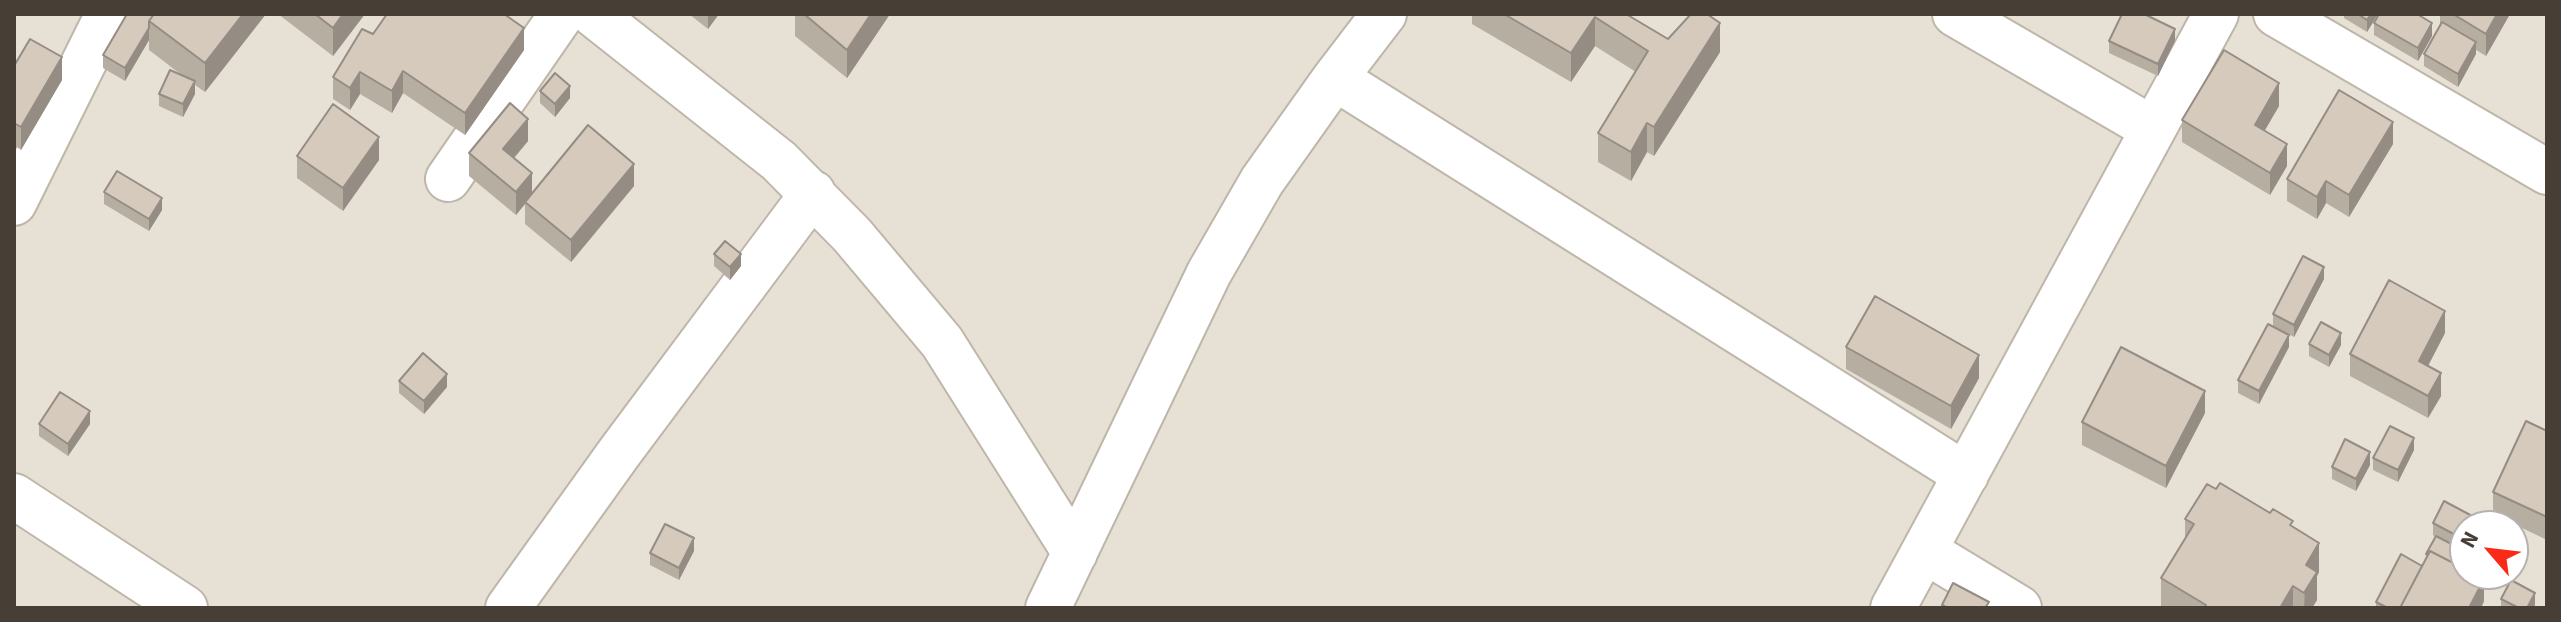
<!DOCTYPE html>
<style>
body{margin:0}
#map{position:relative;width:2561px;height:622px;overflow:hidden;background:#f3efe7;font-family:"Source Sans 3",sans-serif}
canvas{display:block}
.frame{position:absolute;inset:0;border:16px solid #473f36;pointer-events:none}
.north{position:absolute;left:2449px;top:510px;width:80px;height:80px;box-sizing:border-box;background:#fff;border:2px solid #b5b2af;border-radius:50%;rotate:298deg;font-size:22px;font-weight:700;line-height:32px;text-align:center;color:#473f36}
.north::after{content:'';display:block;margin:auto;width:28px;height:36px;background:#f92a18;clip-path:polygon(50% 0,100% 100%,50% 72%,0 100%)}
</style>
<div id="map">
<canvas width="2561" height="622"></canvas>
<div class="frame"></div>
<div class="north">N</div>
</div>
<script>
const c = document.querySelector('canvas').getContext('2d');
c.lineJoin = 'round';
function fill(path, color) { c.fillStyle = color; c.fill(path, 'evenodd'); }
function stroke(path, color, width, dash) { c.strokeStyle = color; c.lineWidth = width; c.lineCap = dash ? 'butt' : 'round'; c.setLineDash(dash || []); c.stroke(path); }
const residential = new Path2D(`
 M14,14H2547V608H14ZM2465,526H2513V574H2465Z`);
const minor = new Path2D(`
 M593,14L779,161L852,235L942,342L1075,553
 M1955,14L2153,129
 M2276,14L2547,172
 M1335,78L1966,475
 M448,179L562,14
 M14,203L108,14
 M14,496L185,608
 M1925,551L2019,608
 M508,608L619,453L813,193
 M1048,608L1209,273L1262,181L1335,78L1384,14
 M1893,608L2216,14`);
const wall = new Path2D(`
 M127,14H266L205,92L195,85V94L183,117L159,106V94L183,76L149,50V40L125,81L103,68V55Z
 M278,14H365L333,56Z
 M689,14H719L708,29Z
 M795,14H890L847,78L795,36Z
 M1472,14H1626L1668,39L1720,52L1654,156L1647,152L1631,181L1598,162V133L1636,72L1595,46L1571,82L1472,24Z
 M2344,14H2378L2367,32L2344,18Z
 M2440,14H2510L2486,56L2476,50V54L2458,87L2424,66V54L2440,26Z
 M2374,23L2432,36L2418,61L2374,35Z
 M373,34L524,50L465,135L403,93L392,113L360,94L350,110L333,99V77Z
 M2109,41H2175L2158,76L2109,53Z
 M14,66L62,80L21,150L14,145Z
 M540,91L570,98L555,117L540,103Z
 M2279,106L2265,130L2287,166L2270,195L2182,142V120Z
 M528,141L514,158L532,192L634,186L571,262L525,224V204L516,215L469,176V153Z
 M2393,144L2349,217L2326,203L2317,219L2287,201V179Z
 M297,156L379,160L343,211L297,178Z
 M104,192L162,210L149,231L104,204Z
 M714,254L741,266L730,280L714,266Z
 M2324,279L2294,337L2275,327L2289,347L2259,404L2238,393V380L2273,326V314Z
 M2445,333L2428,366L2441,396L2428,418L2350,376V354Z
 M2309,344L2341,345L2329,367L2309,356Z
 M1846,347L1979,378L1951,429L1846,369Z
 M399,381L447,387L424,414L399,393Z
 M2205,413L2166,488L2082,445V422Z
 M39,424H90L68,456L39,436Z
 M2547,431V540L2493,514V492Z
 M2414,450L2398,482L2373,470V458Z
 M2370,465L2356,491L2332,479V467Z
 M2216,489L2293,527L2319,572L2317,576V600L2312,608L2161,607V578L2185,539V519Z
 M2433,523L2465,526V574H2488L2484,582V601L2481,608H2376V602L2422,566L2426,558V554L2435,537L2433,535Z
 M694,551L679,580L650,565V553Z
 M2501,599L2535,605L2533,608H2501Z`);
const shadedWall = new Path2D(`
 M243,14H266L205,92V63Z
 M343,14H365L333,56V28Z
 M708,14H719L708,29Z
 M871,14H890L847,78V50Z
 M2371,14H2378L2367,32V20Z
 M2497,14H2510L2486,56V34Z
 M1595,17V46L1571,82V53Z
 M1720,23V52L1654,156V127Z
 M2432,23V36L2418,61V48Z
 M149,28V40L125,81V68Z
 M524,28V50L465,135V113Z
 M2175,29V41L2158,76V64Z
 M2476,42V54L2458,87V74Z
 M62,57V80L21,150V127Z
 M403,71V93L392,113V91Z
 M360,72V94L350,110V88Z
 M195,81V94L183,117V104Z
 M2279,83V106L2255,147V125Z
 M570,86V98L555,117V104Z
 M528,119V141L503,171V149Z
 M2393,122V144L2349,217V195Z
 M1647,123V152L1631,181V152Z
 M379,137V160L343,211V188Z
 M2287,144V166L2270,195V173Z
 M634,164V186L571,262V240Z
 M532,173V195L525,202V204L516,215V192Z
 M2326,181V203L2317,219V197Z
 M162,198V210L149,231V219Z
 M741,254V266L730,280V267Z
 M2324,267V279L2294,337V325Z
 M2445,311V333L2419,383V361Z
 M2341,333V345L2329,367V355Z
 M2289,335V347L2259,404V391Z
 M1979,355V378L1951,429V406Z
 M2441,373V396L2428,418V396Z
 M447,374V387L424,414V401Z
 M2205,391V413L2166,488V466Z
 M90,411V424L68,456V444Z
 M2414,438V450L2398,482V470Z
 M2370,452V465L2356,491V479Z
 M694,538V551L679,580V568Z
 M2319,543V572L2317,576V600L2312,608H2304L2306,565Z
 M2482,574H2488L2484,582V601L2481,608H2469Z
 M2293,586V608H2280Z
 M2535,593V605L2533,608H2527Z`);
const building = new Path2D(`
 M127,14H154L149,21V28L125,68L103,55Z
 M154,14H243L205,63L149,21Z
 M315,14H343L333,28Z
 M387,14H504L524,28L465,113L403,71L392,91L360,72L350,88L333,77L362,29L373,34Z
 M804,14H871L847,50Z
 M1504,14H1626L1668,39L1691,14H1707L1720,23L1654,127L1647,123L1631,152L1598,133L1648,51L1595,17L1571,53Z
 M2122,14H2144L2175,29L2158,64L2109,41Z
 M2358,14H2371L2367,20Z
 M2379,14H2417L2432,23L2418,48L2374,23Z
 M2453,14H2497L2486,34Z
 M2442,22L2476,42L2458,74L2424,54Z
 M30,39L62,57L21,127L14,123V66Z
 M2224,50L2279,83L2255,125L2287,144L2270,173L2182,120Z
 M170,70L195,81L183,104L159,94Z
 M555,73L570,86L555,104L540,91Z
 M2339,90L2393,122L2349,195L2326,181L2317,197L2287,179Z
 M510,103L528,119L503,149L532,173L516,192L469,153Z
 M333,104L379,137L343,188L297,156Z
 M588,125L634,164L571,240L525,202Z
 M117,171L162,198L149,219L104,192Z
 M725,241L741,254L730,267L714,254Z
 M2303,256L2324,267L2294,325L2273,314Z
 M2389,280L2445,311L2419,361L2441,373L2428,396L2350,354Z
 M1875,296L1979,355L1951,406L1846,347Z
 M2321,322L2341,333L2329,355L2309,344Z
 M2268,324L2289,335L2259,391L2238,380Z
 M2121,347L2205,391L2166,466L2082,422Z
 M423,353L447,374L424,401L399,381Z
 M60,392L90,411L68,444L39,424Z
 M2526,421L2547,431V517L2493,492Z
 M2390,426L2414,438L2398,470L2373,458Z
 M2345,439L2370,452L2356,479L2332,467Z
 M2220,483L2270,513L2273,509L2293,521L2290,525L2319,543L2306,565L2317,572L2304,593L2293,586L2280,608H2204L2206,605L2161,578L2194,524L2185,519L2207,484L2216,489Z
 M2444,501L2491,526H2465V540L2433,523Z
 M665,524L694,538L679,568L650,553Z
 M2436,536L2465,551V569L2430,551L2428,555L2426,554Z
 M2430,551L2465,569V574H2475L2484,579L2469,608H2400Z
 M2401,554L2422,566L2400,608H2388L2376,602Z
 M2511,580L2535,593L2527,608H2519L2501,599Z
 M1953,583L1989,602L1985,608H1948L1942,605Z`);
fill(residential, '#e7e0d5');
stroke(minor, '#bfb6aa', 48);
stroke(minor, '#fff', 44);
fill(wall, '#b7aea2');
fill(shadedWall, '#958d84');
fill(building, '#d5cabc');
stroke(building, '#958d84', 2);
</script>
